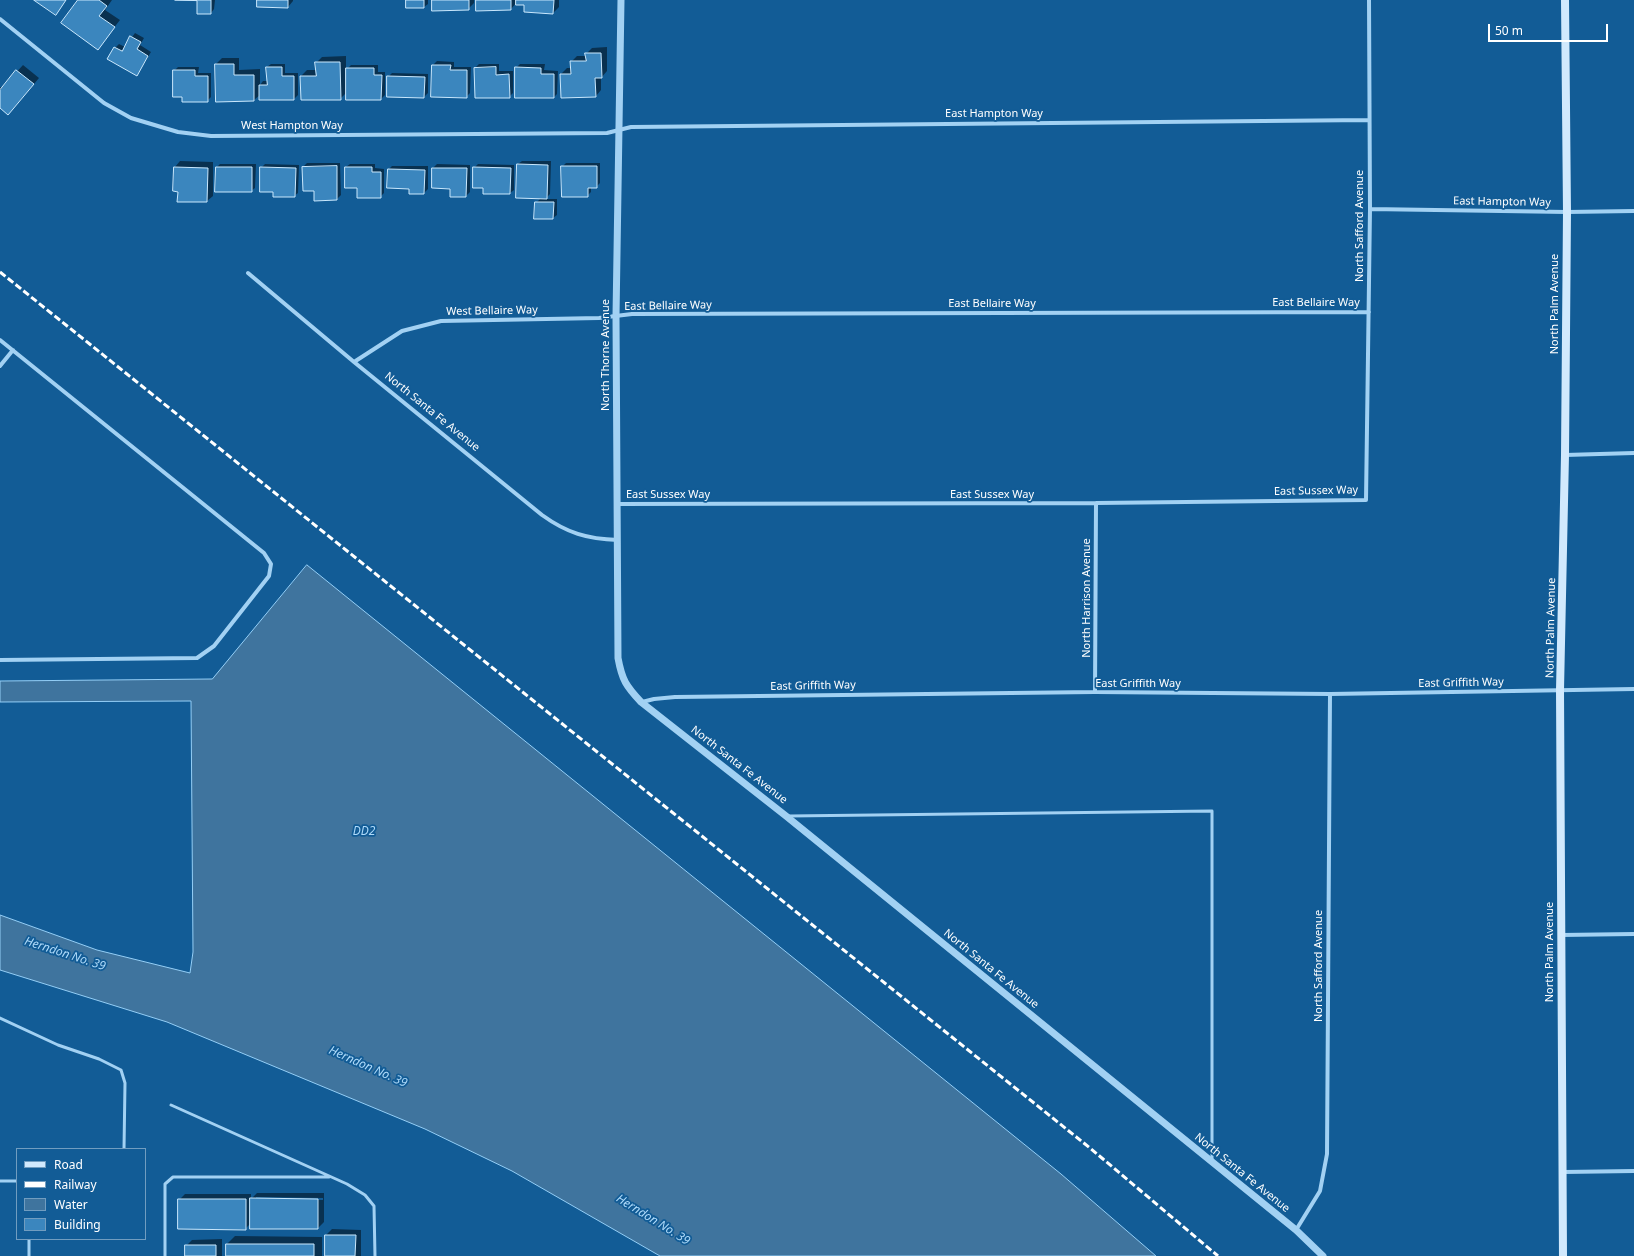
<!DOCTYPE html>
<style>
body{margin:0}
#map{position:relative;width:1634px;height:1256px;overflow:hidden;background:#125c96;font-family:"Noto Sans",sans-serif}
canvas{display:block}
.legend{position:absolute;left:16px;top:1148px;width:130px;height:92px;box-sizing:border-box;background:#125c96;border:1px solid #719dc0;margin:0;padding:5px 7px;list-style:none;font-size:12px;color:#fff}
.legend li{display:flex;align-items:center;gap:8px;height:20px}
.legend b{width:20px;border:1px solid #719dc0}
.scale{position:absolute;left:1488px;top:24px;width:120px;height:18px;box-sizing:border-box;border:2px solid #fff;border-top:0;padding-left:5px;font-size:12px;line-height:14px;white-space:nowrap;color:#fff;-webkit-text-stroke:3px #125c96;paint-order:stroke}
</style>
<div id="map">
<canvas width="1634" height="1256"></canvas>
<ul class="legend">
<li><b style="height:5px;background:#d1e9fd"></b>Road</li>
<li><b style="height:5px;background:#fff"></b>Railway</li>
<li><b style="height:11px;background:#3f749e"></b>Water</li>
<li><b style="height:11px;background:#3b86be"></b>Building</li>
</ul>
<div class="scale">50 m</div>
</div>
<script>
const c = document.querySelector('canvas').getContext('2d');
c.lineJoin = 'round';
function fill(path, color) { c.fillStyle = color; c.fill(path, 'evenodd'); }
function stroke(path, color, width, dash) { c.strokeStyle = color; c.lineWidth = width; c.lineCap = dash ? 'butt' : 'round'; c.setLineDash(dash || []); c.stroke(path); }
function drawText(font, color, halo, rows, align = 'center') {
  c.font = font + ' "Noto Sans",sans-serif'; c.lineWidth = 3.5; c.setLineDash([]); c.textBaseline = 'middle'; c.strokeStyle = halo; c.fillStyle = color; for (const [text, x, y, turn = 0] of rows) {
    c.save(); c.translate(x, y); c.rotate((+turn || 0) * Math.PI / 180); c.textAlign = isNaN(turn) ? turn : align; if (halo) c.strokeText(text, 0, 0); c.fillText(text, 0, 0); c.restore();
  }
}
const water = new Path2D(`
 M307,565L1061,1174L1156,1256H660L512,1171L425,1129L167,1022L0,970V915L97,950L190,973L193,952L191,701L0,702V681L212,679Z`);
const shadow = new Path2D(`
 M79,0H112L105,10L120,20L98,48Z
 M198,0H215L214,9L211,13Z
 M258,0H293V1L288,7Z
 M407,0H428V4L424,7Z
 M433,0H474V3L468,9Z
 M477,0H559V7L553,13L525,11V4L517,2L511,9Z
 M135,33L144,38L140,45L151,52L137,75L115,48L119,44L125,47Z
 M607,47V71L601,78V90L596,96L561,74L567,68H572L571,62L577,56H586V54L592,48Z
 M346,56V70L351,65H378V72H385V95L381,99L347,92L340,99L301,76L307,70H317L316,63L322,57Z
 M222,58H239V70L260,69V85L263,81H268L267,67L271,64H285V73H298V95L294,99L260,95L254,100L217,101L216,64Z
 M437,61L454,62V67H471L470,93L466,97L433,65Z
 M479,64H499V71H513V93L509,97L475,68Z
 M520,64H545L544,70L558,71L557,94L554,97L516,68Z
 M23,65L39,78L14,108L0,107V87L2,88Z
 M178,67H199L198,73H211V97L207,101L174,71Z
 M392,73L428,74V93L424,97L388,77Z
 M180,161L213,162V196L207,201L179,191L175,167Z
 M522,161H551L550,194L545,199H557V215L553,218L536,203L541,198L518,164Z
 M307,163H340L341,195L337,199L315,190L303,167Z
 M566,163H600V183L596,187H591V192L587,196L562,167Z
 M220,164H256L255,188L251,191L217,167Z
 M265,164L299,165L298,193L294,196L274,191L261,168Z
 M350,164H375V168L384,169V193L380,197L358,187L346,167Z
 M437,164L470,165V192L466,196L451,188L433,168Z
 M478,164L514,165V190L510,193L484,187L474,168Z
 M392,166H428V189L424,193L410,188L389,169Z
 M257,1193H324V1222L318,1228L251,1223L245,1229L179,1200L185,1194H251V1199ZM256,1197L323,1198V1200L256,1199Z
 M332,1229L361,1230V1256H326V1235Z
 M235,1236L322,1237V1256H227V1244Z
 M222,1239V1256H186V1246L192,1240Z`);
const building = new Path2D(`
 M34,0H66L56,15Z
 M78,0H99L107,6L99,16L115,27L98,50L61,23Z
 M175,0H211V14H197V1Z
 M257,0H288V8L257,7Z
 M406,0H424V8H406Z
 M432,0H469V10L432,11Z
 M476,0H511V10L476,11Z
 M516,0H554L553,14L524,12V5H516Z
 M130,36L141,42L137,49L148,56L137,76L107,59L114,47L122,51Z
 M585,53H601L602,78H595L596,97L561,98L560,74H571L570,61H586Z
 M315,62H340L341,100H301L300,76H316Z
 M215,64H234V75H254V101L216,102Z
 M432,65H451L450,70H467V98L431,97Z
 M266,67H282V76H294V100H259V85H267Z
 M496,67V75L509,74L510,98H475L474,68Z
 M515,67L541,68V74H554V98H515Z
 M346,68H374V75H382L381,100H346Z
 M16,70L34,84L8,115L0,108V90Z
 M173,70H195V76H208V102H182V97H173Z
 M387,76L425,77L424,98L387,97Z
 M517,164L548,165L547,199L516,198Z
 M337,166V200L314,201V191H303L302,167Z
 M561,166H597V188H588V197H562Z
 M174,167L208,168L207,202H177L178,192L173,191Z
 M216,167H252V192H215Z
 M260,167L296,168L295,197H273V192H260Z
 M345,167H372V172H381V198H357V188H345Z
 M473,167L511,168L510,194H483V188H473Z
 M432,168H467L466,197H450V189L432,188Z
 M388,169L425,170L424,194H409V189L387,188Z
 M535,202H554L553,219H534Z
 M250,1198L318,1199V1229H250Z
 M178,1199H246V1230L178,1229Z
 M325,1235H356L355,1256H325Z
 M226,1244H314V1256H226Z
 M185,1245H216V1256H185Z`);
const service = new Path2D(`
 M789,816L1212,811V1161
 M0,1018L58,1045L99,1059L121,1070L125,1083L124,1149
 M171,1105L347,1184L365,1195L374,1206L375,1256
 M0,1181H17
 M29,1239V1256
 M165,1256V1184L173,1177H329`);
const minor = new Path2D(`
 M0,19L104,103L131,118L178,132L211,136L607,133L631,127L1369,120
 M1370,209L1567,212L1634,211
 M248,273L354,362L542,515C567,533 587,539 618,540
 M0,340L264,553L271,564L269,576L214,646L197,658L0,660
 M354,362L402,331L441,321L599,318L632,314L1369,312
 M0,366L13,350
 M1565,455L1634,453
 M618,504L1096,503L1366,500L1370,209L1369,0
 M1095,692L1096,503
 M642,702L654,699L675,697L1095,692L1330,694L1634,689
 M1561,935L1634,934
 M1563,1172L1634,1171
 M1296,1230L1320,1191L1327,1154L1330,694`);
const tertiary = new Path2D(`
 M621,0L616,316L618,658C622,680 626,686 641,702L786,816L1296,1230L1323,1256`);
const secondary = new Path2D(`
 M1563,1256L1560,690L1565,455L1567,212L1565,0`);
const rail = new Path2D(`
 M0,272L1090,1148L1218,1256`);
const streetNames = [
 ["East Hampton Way",994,114],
 ["West Hampton Way",292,126],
 ["East Hampton Way",1502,202,1],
 ["North Safford Avenue",1360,226,-90],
 ["East Bellaire Way",1316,303],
 ["East Bellaire Way",992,304],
 ["North Palm Avenue",1555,304,-90],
 ["East Bellaire Way",668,306,-1],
 ["West Bellaire Way",492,311,-1],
 ["North Thorne Avenue",606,355,-90],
 ["North Santa Fe Avenue",432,412,39],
 ["East Sussex Way",1316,491,-1],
 ["East Sussex Way",668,495],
 ["East Sussex Way",992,495],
 ["North Harrison Avenue",1087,598,-90],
 ["North Palm Avenue",1551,628,-89],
 ["East Griffith Way",1461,683,-1],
 ["East Griffith Way",1138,684],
 ["East Griffith Way",813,686,-1],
 ["North Santa Fe Avenue",739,765,38],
 ["North Palm Avenue",1550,952,-90],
 ["North Safford Avenue",1319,966,-90],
 ["North Santa Fe Avenue",991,969,39],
 ["North Santa Fe Avenue",1242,1173,39]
];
const waterNames = [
 ["DD2",364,832],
 ["Herndon No. 39",65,954,18],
 ["Herndon No. 39",368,1067,24],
 ["Herndon No. 39",653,1220,32]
];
fill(water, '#3f749e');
stroke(water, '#94cef6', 1);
fill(shadow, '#0007');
fill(building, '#3b86be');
stroke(building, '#cae8fd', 1);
stroke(service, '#a2d1f3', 3);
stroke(minor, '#a2d1f3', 4);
stroke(tertiary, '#a2d1f3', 7);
stroke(secondary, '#d1e9fd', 8);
stroke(rail, '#fff', 3, [7, 3]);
drawText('11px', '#fff', '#125c96', streetNames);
drawText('italic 12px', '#aedafa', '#125c96', waterNames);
</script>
